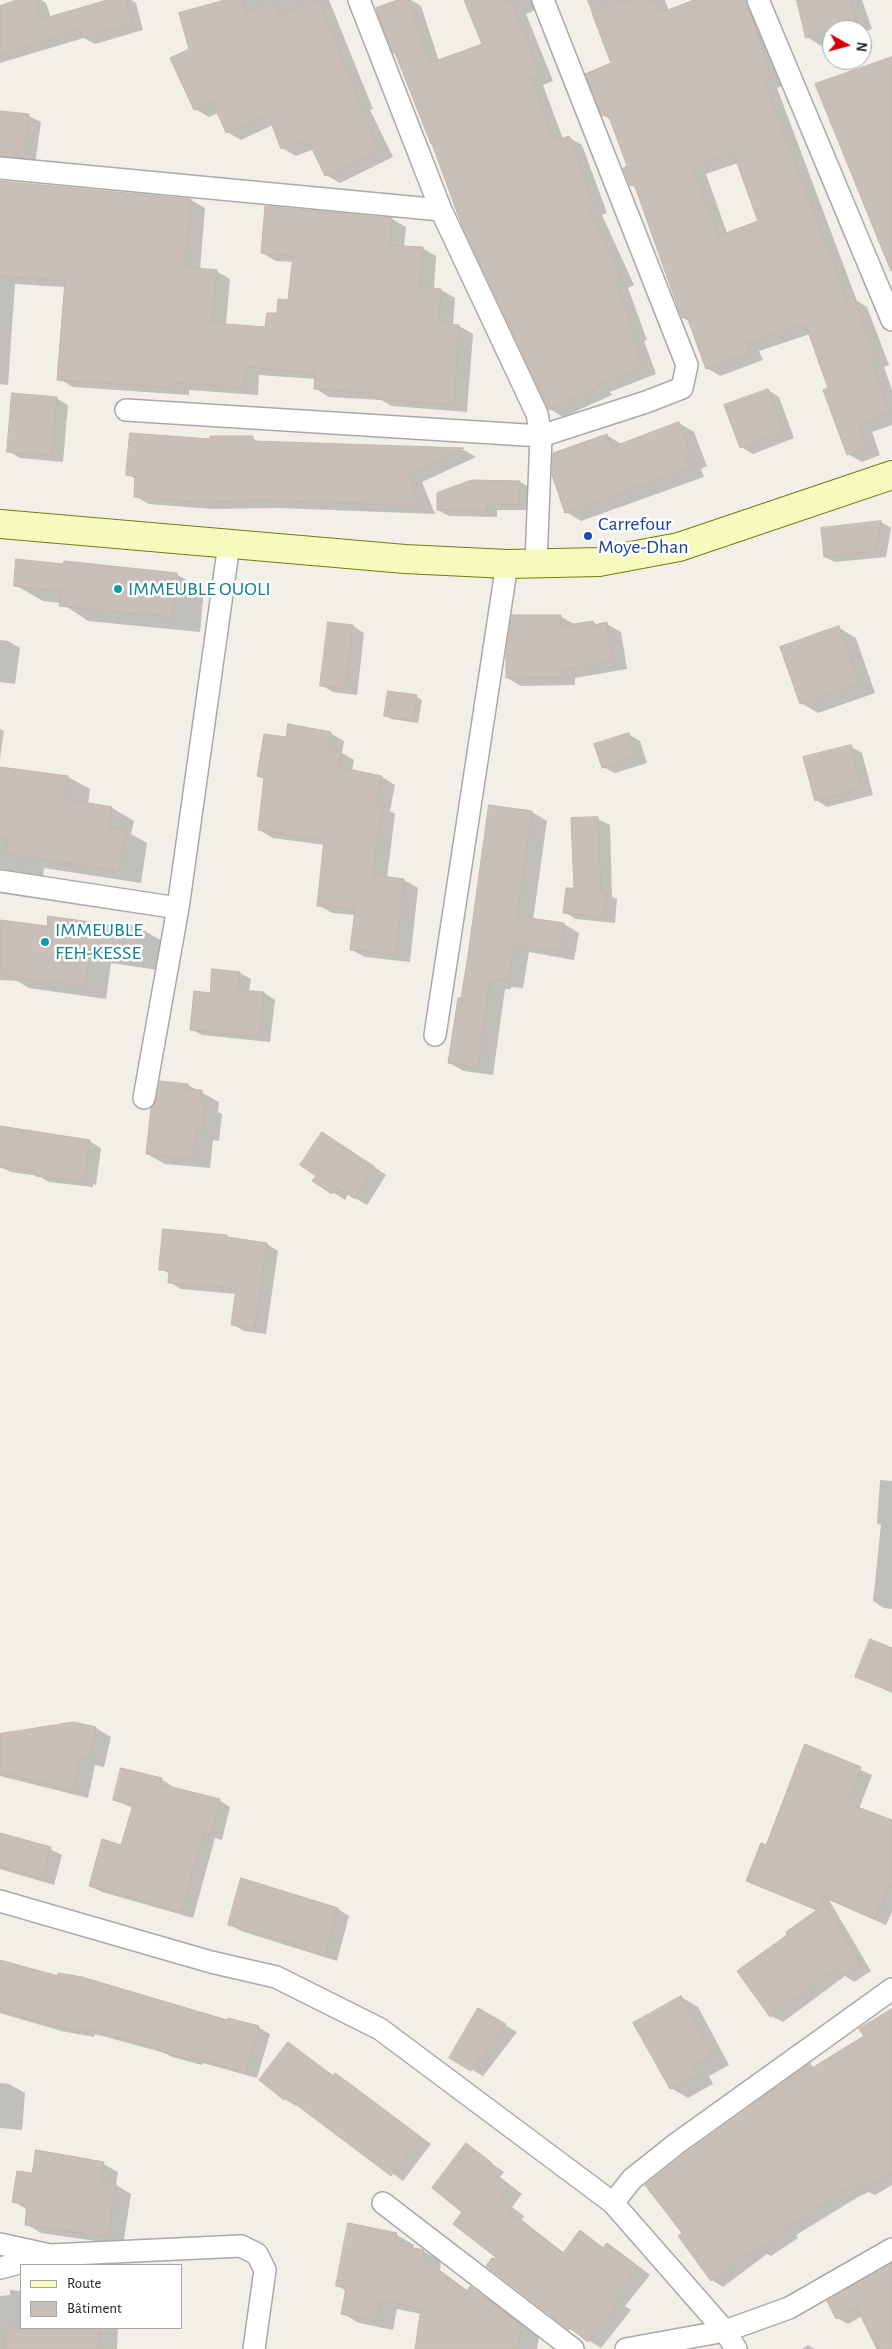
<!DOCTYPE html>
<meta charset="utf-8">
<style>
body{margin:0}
#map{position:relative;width:892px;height:2349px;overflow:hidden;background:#f2efe9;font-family:"Alegreya Sans",sans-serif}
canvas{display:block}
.legend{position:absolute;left:20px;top:2264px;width:162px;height:65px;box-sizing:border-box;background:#fff;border:1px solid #a7a7a7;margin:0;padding:6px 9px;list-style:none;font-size:15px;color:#222}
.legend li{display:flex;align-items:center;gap:10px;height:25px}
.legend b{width:25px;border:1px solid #a7a7a7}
.north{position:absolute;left:822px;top:20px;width:50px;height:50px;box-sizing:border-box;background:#fff;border:1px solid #a7a7a7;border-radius:50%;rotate:97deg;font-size:14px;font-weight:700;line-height:20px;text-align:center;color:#222}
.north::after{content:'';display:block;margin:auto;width:18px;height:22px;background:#d40000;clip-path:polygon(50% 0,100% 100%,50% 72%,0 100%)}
</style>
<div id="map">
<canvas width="892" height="2349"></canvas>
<ul class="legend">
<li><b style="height:6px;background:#f7fabf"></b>Route</li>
<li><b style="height:14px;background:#c7bfb8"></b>Bâtiment</li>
</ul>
<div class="north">N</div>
</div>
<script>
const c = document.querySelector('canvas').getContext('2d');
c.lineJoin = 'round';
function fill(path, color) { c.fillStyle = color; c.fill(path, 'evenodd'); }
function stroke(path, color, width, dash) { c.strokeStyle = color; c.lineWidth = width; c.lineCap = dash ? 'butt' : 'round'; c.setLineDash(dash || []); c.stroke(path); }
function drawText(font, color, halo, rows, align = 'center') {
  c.font = font + ' "Alegreya Sans",sans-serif'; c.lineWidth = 5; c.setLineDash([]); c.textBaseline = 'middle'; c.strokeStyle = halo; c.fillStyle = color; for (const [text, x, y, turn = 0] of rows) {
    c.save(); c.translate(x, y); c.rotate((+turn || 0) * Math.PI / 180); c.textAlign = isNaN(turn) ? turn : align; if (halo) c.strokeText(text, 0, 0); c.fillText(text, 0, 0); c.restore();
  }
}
const shadow = new Path2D(`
 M21,0H41L46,3L51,18L111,0H131L136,3L143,30L95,44L84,38L0,63V7Z
 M230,0H329L373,109L370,110L393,157L340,183L326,175L314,149L296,156L282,148L273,125L241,140L227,132L218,113L209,117L195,109L191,50Z
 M402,0H411L421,6L439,61L483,45L466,0H535L538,9L526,14L553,81L543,85L563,139L568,137L582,145L607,213L602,215L634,285L628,288L647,340L644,341L656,374L610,392L612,395L563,417L550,409L432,143L378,8Z
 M587,0H665L669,11L697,0H759L785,85L777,88L857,301L867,307L889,365L884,367L892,390V425L872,432L880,455L862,462L848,454L830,389L810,334L759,351L763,360L720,376L707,368L689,321L683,318L636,188L631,185L628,166L611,120L603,115L612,64ZM738,163L760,221L727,233L706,174Z
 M795,0H862L872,29L862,33V30H832V44L823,47L807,37L798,2Z
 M2,112L29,116L41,122L35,164L0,158Z
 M0,181L21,185L191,200L205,208L200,270L216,271L230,279L226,325L266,328L289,301L294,262L276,261L262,253L392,219L406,227L404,247L422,248L436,256L434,289L441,290L455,298L453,325L459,326L473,334L467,412L392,406L381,400L329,397L315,388L316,379L259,375L258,395L189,390V395L73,387L59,379L65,287L15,284L8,385L0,384Z
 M768,390L779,397L794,438L753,454L741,447Z
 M56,398L68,405L63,462L20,458L8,451Z
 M679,423L694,432L707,466L701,469L704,477L581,521L566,512L606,435L622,444Z
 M252,438L261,443L464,450L476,457L422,482L435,514L279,508L212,509L149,504L135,496L136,479L128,475L211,441Z
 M520,482L531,488L530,510H497V517L449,516L438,510Z
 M881,522L891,528L886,557L835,562L825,557Z
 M176,574L204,590L200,632L88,621L61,603L43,601L15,585Z
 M513,616L561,617L576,625L593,622L598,625L607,624L621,632L627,669L575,678V685L521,686L507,678Z
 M353,626L364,633L357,695L333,692L321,685Z
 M839,628L856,638L875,693L818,713L801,703Z
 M0,640L8,641L20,648L15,684L0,682Z
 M417,697L422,700L418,723L391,719L386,716Z
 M0,729L4,731L0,758Z
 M330,733L344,741L342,753L354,760L352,771L382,777L395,785L390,811L395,814L387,878L404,880L418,888L410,962L365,957L352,950L355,915L332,913L318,905L325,845L273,838L259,830L265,780L259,776L287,739Z
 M628,734L640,741L647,763L615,773L603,767Z
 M850,746L862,753L873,795L827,807L816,800Z
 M0,768L68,777L90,789L88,804L112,808L134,821L131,834L147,843L141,883L44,868L43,878L0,872Z
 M532,812L547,821L533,920L564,924L579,933L574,960L529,952L523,988L511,987V989H505L493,1075L464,1071L449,1063L462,999Z
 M573,819H598L610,825L612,897L617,899L615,923L576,919L564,912L576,890Z
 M0,923L48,927L140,928L162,941L158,970L111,963L106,999L29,988L17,981L0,980Z
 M214,970L240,973L251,979L249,992L264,993L275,1000L270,1042L202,1035L191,1029L211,994Z
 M188,1085L219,1102L218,1112L222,1114L219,1141L213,1140L210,1168L165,1164L147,1154Z
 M0,1128L89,1141L101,1148L96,1185L93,1184V1187L49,1182L39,1176L11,1172L0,1167Z
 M334,1140L386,1175L367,1205L348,1194L345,1200L314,1180Z
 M226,1236L231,1239L267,1244L278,1251L266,1334L244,1331L232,1324L237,1294L181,1289L169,1282L170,1274L161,1269Z
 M880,1480L892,1481V1609L884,1608L873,1601L881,1525L877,1523Z
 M892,1650V1693L857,1676Z
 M74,1724L96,1728L111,1737L104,1767L95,1765L88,1798L0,1776V1736Z
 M805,1746L872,1775L859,1809L892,1821V1912L886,1925L829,1900L871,1971L854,1982L845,1976L783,2022L771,2016L789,1935L818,1911L747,1880L767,1847Z
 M161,1779L172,1786V1788L219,1800L230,1807L222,1840L215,1838L193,1918L102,1892L90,1886L122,1846L133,1808L114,1800Z
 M0,1834L50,1849L62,1855L54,1885L0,1869Z
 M338,1909L349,1916L337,1961L241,1931L230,1924Z
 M0,1961L228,2021L258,2027L270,2034L257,2078L203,2063L202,2065L172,2057L165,2053L95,2034L94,2037L61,2031L0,2013Z
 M681,1997L698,2007L729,2065L709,2076L713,2084L688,2098L671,2088L635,2024Z
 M479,2010L517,2032L483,2076L451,2057Z
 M892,2011V2185L875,2195L869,2192L858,2197L796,2235L798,2238L771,2256L767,2254L723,2287L712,2280L810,2065L815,2068L866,2037Z
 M288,2043L334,2076L336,2075L347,2081L431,2144L403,2181L298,2104L296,2106L285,2099Z
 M0,2083L9,2084L25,2093L22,2130L0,2128Z
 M466,2145L504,2172L500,2177L522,2194L512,2207L524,2216L522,2220L564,2253L581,2232L604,2248L607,2244L620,2252L650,2275L625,2306L631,2310L601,2348L570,2329L487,2266L503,2261L464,2211Z
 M103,2164L118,2172L116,2185L131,2194L123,2245L41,2233L26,2224L28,2210L14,2202L33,2175Z
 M349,2225L397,2235L414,2245L412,2249L423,2251L441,2261L440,2270L468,2291L471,2288L488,2298L539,2337L537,2349H417L422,2314L397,2309L393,2330L359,2323L342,2313L346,2291L337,2285Z
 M892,2265V2349H879L862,2316L848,2324L837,2318Z
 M10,2290L21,2291V2328H118L117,2349H0V2296L10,2295Z
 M808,2345L815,2349H802Z`);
const building = new Path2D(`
 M17,0H36L42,19L107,0H126L132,24L82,38L80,29L0,55V6Z
 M225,0H242L245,13L275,2L280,15L319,0L359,101L357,102L380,149L325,176L307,138L281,149L268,114L226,133L212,101L194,110L170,58L189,49L179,13Z
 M398,0H409L430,63L482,44L464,0H511L540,74L531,78L554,141L569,136L594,206L589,208L621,278L615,281L634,332L631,333L644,367L598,384L599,387L549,410L461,223L431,141V144L395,53H393L382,25L376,8Z
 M626,0H655L660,13L694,0H746L772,77L764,80L847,300L854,297L876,358L871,360L890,413L859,425L867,448L847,455L823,390L828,388L805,323L747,344L750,353L706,369L687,317L682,318L676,302L634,184L630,186L623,168L627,166L608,114L602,116L585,74L611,63L592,13ZM733,152L758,221L718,236L693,167Z
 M797,0H850L857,20L806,38Z
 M892,57V271H891L815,84Z
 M0,111L29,114L24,158L0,156Z
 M0,181L191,199L185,267L217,270L212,323L265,327L267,313H277L278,299L288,300L293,256L261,253L265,206L392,218L390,245L423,247L419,287L441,289L439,323L459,325L454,405L376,399L377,394L314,389L315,373L245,367L244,388L175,383V388L57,380L65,281L0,276Z
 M768,389L783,431L740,448L724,405Z
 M12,393L57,397L52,456L7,452Z
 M679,422L692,458L686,460L689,468L565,513L552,475L553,453L607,434L611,447Z
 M130,433L210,439V436H253V441L464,448L408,474L421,506L264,500L197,502L134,497L135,476L126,475Z
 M472,480L520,481L519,505L487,504V511L437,510V493Z
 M881,521L876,551L824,557L821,528Z
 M16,559L63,564L64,561L177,573L172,617L59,606L61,591L14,586Z
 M512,615H561V626L593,621L594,625L607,622L613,661L561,670V677L506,678V654Z
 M328,622L353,625L345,689L320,686Z
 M839,626L859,683L800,704L780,647Z
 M388,691L417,695L413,721L384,716Z
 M288,724L331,732L328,748L341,751L338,767L382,776L377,804L382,805L373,875L404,879L396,955L350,950L355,909L317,906L324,840L258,830L264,778L257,776L264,734L286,737Z
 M629,733L636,756L602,768L594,744Z
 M851,745L862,789L815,801L803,757Z
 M0,767L68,776L65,799L112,807L109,827L126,830L119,871L6,854L8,838L0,837Z
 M489,805L532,811L517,916L564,923L560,952L514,944L508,980L496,979V982L490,981L478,1067L448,1063L458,998H461L468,955Z
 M598,817L601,891H606L603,917L563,913L566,888H574L571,818Z
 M48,916L111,925L112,923L141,927L137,958L90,951L85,987L6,976V970L0,969V920L47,926Z
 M212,969L240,972L238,990L264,992L259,1037L190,1030L194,991L210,993Z
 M160,1081L188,1084V1089L202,1090L201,1103H205L202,1132L196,1131L193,1159L146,1154L151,1108L156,1100Z
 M0,1126L90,1140L85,1179L82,1178L81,1181L36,1176V1171L0,1167Z
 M322,1132L375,1167L355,1199L337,1187L332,1194L312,1181L316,1176L300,1165Z
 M163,1229L227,1235V1237L267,1243L255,1328L231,1325L236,1289L168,1283L169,1271L159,1270Z
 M870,1639L892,1648V1692L855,1677Z
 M74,1722L96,1727L89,1759L80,1757L73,1790L0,1772V1734Z
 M805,1744L861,1767L847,1803L892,1820V1879L875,1919L819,1895L861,1964L841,1976L836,1968L770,2017L737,1971L787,1935L786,1932L817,1910L746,1881L761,1843L766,1845Z
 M121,1768L162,1778L160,1784L220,1799L211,1834L204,1832L181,1912L89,1886L102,1839L121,1845L133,1805L113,1800Z
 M0,1833L51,1847L42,1879L0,1867Z
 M241,1878L338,1908L325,1955L294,1946L295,1944L228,1925Z
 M0,1960L58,1976V1973L82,1977L227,2020L228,2018L259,2026L246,2073L191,2057L190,2060L159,2051V2049L84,2028L83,2032L48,2025L0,2010Z
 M681,1996L713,2055L693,2067L697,2074L670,2089L633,2023Z
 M478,2008L506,2024L471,2071L449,2058Z
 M892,2009V2171L863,2189L860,2184L846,2190L785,2228L787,2231L759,2250L756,2247L711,2281L678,2236L682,2233L645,2185L684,2154L810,2063L812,2068L864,2036L859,2029Z
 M288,2042L333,2076L335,2073L420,2137L391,2176L286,2097L284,2100L259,2080Z
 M466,2143L492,2163L487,2169L509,2186L500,2198L512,2208L509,2212L563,2253L580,2230L603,2248L607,2243L638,2267L613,2297L619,2302L588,2342L570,2328L569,2330L486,2266L492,2258L498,2259L453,2224L462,2212L432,2188Z
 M36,2150L104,2162L101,2181L116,2184L108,2237L25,2225L27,2205L12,2202L17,2171L32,2173Z
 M348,2223L397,2233L393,2244L424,2250L423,2259L467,2291L470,2286L522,2326L517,2349H415L421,2309L380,2300L376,2321L341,2314L346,2288L336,2286Z
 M892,2263V2349H877L857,2308L836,2319L827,2301Z
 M7,2328H100L99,2349H5Z`);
const street = new Path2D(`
 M359,0L441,210L537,414L541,436L536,563
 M758,0L892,320
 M0,168L441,210
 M126,410L541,436L646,402L682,388L687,365L543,0
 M0,881L178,908
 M435,1035L507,564
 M144,1098L178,908L229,544
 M0,1901L211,1962L276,1977L380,2029L613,2203L725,2331L736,2349
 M383,2203L573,2349
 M613,2203L632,2179L676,2144L892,1989
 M0,2244L50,2255L241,2246L257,2254L265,2270L254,2349
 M0,2268L45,2256
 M626,2349L725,2331L789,2308L892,2249`);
const secondary = new Path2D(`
 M0,524L405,559L507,564L599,562L679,547L892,475`);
const markers = [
 [588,536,5,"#1a4fb4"],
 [118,589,5,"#0f9aa8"],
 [45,942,5,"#0f9aa8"]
];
const transitNames = [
 ["Carrefour",598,524],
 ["Moye-Dhan",598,547]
];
const cultureNames = [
 ["IMMEUBLE OUOLI",128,589],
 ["IMMEUBLE",55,930],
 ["FEH-KESSE",55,953]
];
fill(shadow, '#0003');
fill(building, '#c7bfb8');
stroke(building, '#c4b6ab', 1);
stroke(street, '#a9a9a9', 24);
stroke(secondary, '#707d05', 30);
stroke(street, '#fff', 21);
stroke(secondary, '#f7fabf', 28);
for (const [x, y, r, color] of markers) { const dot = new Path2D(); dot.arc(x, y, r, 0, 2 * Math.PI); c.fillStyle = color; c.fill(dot); stroke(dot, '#fff', 2); }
drawText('20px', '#164399', '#fff', transitNames, 'left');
drawText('20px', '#0d838f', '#fff', cultureNames, 'left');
</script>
